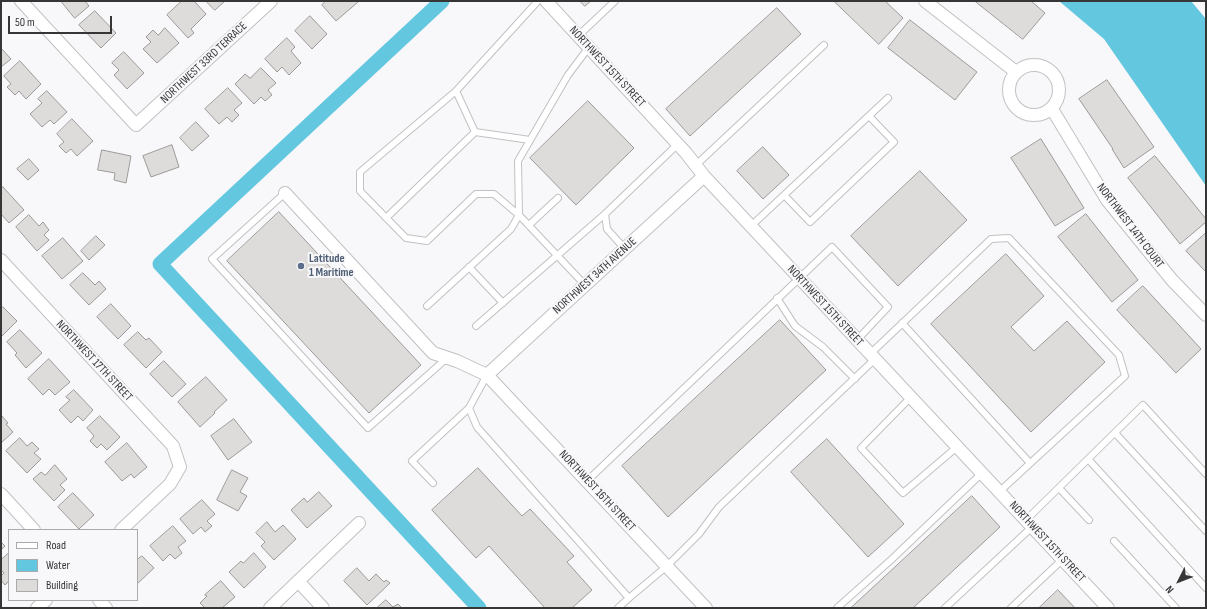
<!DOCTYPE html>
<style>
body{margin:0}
#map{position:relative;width:1207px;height:609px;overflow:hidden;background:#f8f8fa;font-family:"Sofia Sans Condensed",sans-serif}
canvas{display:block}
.frame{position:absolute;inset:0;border:2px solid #363637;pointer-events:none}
.legend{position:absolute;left:8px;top:529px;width:130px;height:72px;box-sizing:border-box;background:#f8f8fa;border:1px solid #aaaaac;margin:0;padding:5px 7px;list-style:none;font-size:12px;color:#363637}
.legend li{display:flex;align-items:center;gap:8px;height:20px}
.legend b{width:20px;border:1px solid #aaaaac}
.north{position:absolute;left:1159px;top:561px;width:40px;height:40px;-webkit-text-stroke:3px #f8f8fa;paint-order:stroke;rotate:228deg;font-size:11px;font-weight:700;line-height:16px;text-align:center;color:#363637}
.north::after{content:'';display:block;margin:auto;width:14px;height:18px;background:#363637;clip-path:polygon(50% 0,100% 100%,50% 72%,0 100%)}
.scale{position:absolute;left:8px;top:16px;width:104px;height:18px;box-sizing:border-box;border:2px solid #363637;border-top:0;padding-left:5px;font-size:12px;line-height:14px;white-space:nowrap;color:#363637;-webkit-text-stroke:3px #f8f8fa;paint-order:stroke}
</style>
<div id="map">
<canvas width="1207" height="609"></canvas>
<div class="frame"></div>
<ul class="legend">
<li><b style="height:5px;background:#fff"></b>Road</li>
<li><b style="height:11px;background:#64c7e0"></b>Water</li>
<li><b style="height:11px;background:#dddcda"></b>Building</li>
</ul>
<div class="north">N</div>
<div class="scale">50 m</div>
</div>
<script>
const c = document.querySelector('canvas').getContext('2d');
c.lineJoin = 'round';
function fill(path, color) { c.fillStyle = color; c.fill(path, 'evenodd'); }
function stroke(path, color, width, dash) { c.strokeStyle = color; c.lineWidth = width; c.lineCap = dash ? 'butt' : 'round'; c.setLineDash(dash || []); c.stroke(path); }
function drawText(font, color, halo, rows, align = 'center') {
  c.font = font + ' "Sofia Sans Condensed",sans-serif'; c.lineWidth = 4; c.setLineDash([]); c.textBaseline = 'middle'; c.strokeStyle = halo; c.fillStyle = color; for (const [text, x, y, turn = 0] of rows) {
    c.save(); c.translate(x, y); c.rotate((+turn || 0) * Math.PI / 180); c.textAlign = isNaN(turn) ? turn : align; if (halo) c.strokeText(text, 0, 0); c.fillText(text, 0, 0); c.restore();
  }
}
const water = new Path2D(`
 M1059,1H1191L1206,19V186L1104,39Z`);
const canal = new Path2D(`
 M442,1L160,264L479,608`);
const building = new Path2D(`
 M61,1H85L89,6L75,18Z
 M182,1H194L206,14L191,29L194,33L188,38L167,15Z
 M206,1H225L215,10Z
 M326,1H357L358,2L336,21L322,5Z
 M580,1H591L585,6Z
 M834,1H885L903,18L879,44Z
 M975,1H1031L1045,13L1023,39Z
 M777,8L801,34L690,136L666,109Z
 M95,11L116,33L101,48L79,25Z
 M310,16L327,34L312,49L295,31Z
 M910,20L977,72L955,100L888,48Z
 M165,28L179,43L157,63L143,49L151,42L146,37L153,30L158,35Z
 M287,38L295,47L291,51L301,63L289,75L282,67L277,72L265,59Z
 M1,48L11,59L1,67Z
 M124,52L144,73L127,89L114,75L119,70L112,63Z
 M20,61L41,84L26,99L19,91L15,95L7,87L11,84L4,76Z
 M261,68L276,83L268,90L272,95L265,101L261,97L254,104L235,84L245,74L250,78Z
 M1107,80L1154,147L1124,168L1112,149H1113L1079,99Z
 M228,88L242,103L234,110L239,115L232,122L227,117L219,124L205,109Z
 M47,91L67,112L54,124L50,120L42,127L30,114L42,103L38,99Z
 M588,101L634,148L576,205L530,158Z
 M72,119L93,141L77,156L71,149L66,153L59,146L64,142L57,134Z
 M196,122L209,136L192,151L180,138Z
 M1041,139L1084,208L1055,226L1011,158Z
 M172,145L179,167L151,177L143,156Z
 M763,147L789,175L763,199L737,171Z
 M102,150L131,156L126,183L114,180L115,173L98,170Z
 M1155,156L1206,219V222L1180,244L1128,178Z
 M29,159L39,170L28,180L17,169Z
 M920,171L967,220L898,286L851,236Z
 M3,187L24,210L9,223L1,214V189Z
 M279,212L421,365L369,413L227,261Z
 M1086,214L1138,280L1112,302L1058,237Z
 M29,215L39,226L43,222L49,230L44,235L49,240L37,251L16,227Z
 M1206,233V272L1186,251Z
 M96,236L105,245L89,260L81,251Z
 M63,238L83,261L62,279L42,256Z
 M1006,254L1044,296L1011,327L1034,351L1067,321L1105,362L1031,432L931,324Z
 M83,273L95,285L99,281L106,289L89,305L70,285Z
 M1143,286L1201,349L1176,373L1117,310Z
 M111,304L131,326L118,339L97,317Z
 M3,307L17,321L1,337V309Z
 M780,320L826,370L668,517L622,466Z
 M20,330L42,353L26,368L15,355L17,353L7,342Z
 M138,332L146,340L149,338L162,352L146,368L124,345Z
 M49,359L70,382L55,395L49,389L43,395L28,379Z
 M164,361L186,384L172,397L150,374Z
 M206,377L227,400L214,412L215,413L200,427L178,402Z
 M74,390L93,410L83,421L78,416L71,423L59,410L70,400L66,397Z
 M1,415L8,423L6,424L13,432L1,443Z
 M100,416L120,437L107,450L101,444L97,448L90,441L94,436L87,428Z
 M234,419L252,442L228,460L211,436Z
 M20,438L27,446L32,442L39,449L34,453L41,459L27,473L6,451Z
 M827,439L904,524L868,557L791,472Z
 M127,443L147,467L134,478L131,474L122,481L105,462Z
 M55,465L67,479L60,485L65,490L54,501L33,479L41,472L45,475Z
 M478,468L522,516L530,509L574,556L567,562L592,590L572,608H545L489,546L476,558L432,510Z
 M232,470L248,478L240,492L247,496L238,511L217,500Z
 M319,492L332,506L307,528L291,510L304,498L307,502Z
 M73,493L94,515L79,529L58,507Z
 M972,496L1000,527L913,608H851Z
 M202,500L215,514L207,521L212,526L205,532L201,527L193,534L180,519Z
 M267,522L275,532L283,525L296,539L274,560L261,546L265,542L256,533Z
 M173,526L186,541L178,547L182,553L175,559L170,554L163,561L150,546Z
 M1,542L5,546L1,550Z
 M9,553V581L5,585L1,580V576L4,573L1,570V560Z
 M254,553L266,567L244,588L229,572L241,561L243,563Z
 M142,556L154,568L137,584V560Z
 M357,568L369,581L376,574L384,582L386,580L390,583L367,605L344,581Z
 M221,581L235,597L222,608H205L200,603L207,596L205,595Z
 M1058,590L1075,608H1039Z
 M386,600L393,607L398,604L402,608H377Z`);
const service = new Path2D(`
 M578,36L615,1
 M456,91L475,132
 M696,165L824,45
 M285,193L212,259L368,428L447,358
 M784,195L810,222L894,142L869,116
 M386,218L475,132L530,140
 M529,225L558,198
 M751,226L888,98
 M625,249L607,229L605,214L678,144
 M469,267L503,303
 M585,285L519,215L518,161L568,75L589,47
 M777,298L795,326L823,347L855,379
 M427,306L511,229L519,215L494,194H476L427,241L406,238L360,191V172L456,91L538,1
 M902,323L1030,463
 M476,326L605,214
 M870,354L991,239L1009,238L1119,355L1125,376L999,492
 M911,397L861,448L903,493L957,447
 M469,408L477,427L629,598L667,566L699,534L719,507L875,359
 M1115,433L1206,531
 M1088,459L1206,588
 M587,481L832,247L888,307L857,340
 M433,483L412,461L469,408L487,375
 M1059,488L1089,520
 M1026,520L1143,405L1206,474
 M1114,541L1176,608
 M618,608L629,598
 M837,608L892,559L982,473
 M945,608L1032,527
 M1011,608L1063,559`);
const minor = new Path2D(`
 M21,1L136,125L271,1
 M546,1L686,153L704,176L1108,608
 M925,1L1016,72
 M1009 90a25 25 0 1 1 50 0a25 25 0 1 1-50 0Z
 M1052,109L1107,200L1172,280L1206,315
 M285,193L433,353L457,361L487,375L706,608
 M1,260L173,446L180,467L170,484L121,530
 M487,375L704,176
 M1,494L34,530
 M298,581L323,608
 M99,600L106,608
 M37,608L46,600
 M270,608L359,523`);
const markers = [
 [301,266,4,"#5c6f8a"]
];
const streetNames = [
 ["NORTHWEST 33RD TERRACE",204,63,-43],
 ["NORTHWEST 15TH STREET",607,67,47],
 ["NORTHWEST 14TH COURT",1130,226,53],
 ["NORTHWEST 34TH AVENUE",595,276,-42],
 ["NORTHWEST 15TH STREET",825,306,47],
 ["NORTHWEST 17TH STREET",94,361,47],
 ["NORTHWEST 16TH STREET",597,491,47],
 ["NORTHWEST 15TH STREET",1047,542,47]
];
const serviceNames = [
 ["Latitude",309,259],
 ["1 Maritime",309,273]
];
fill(water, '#64c7e0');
stroke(canal, '#64c7e0', 15);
fill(building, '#dddcda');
stroke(building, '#9c9a99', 1);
stroke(service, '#c1c1c3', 8);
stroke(minor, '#c1c1c3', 14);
stroke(service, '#fff', 6);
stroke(minor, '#fff', 12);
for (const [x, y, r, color] of markers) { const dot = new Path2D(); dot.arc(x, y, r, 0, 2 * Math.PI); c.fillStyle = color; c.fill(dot); stroke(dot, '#f8f8fa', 1.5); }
drawText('12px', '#363637', '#f8f8fa', streetNames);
drawText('bold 12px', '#4e5e75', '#f8f8fa', serviceNames, 'left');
</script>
